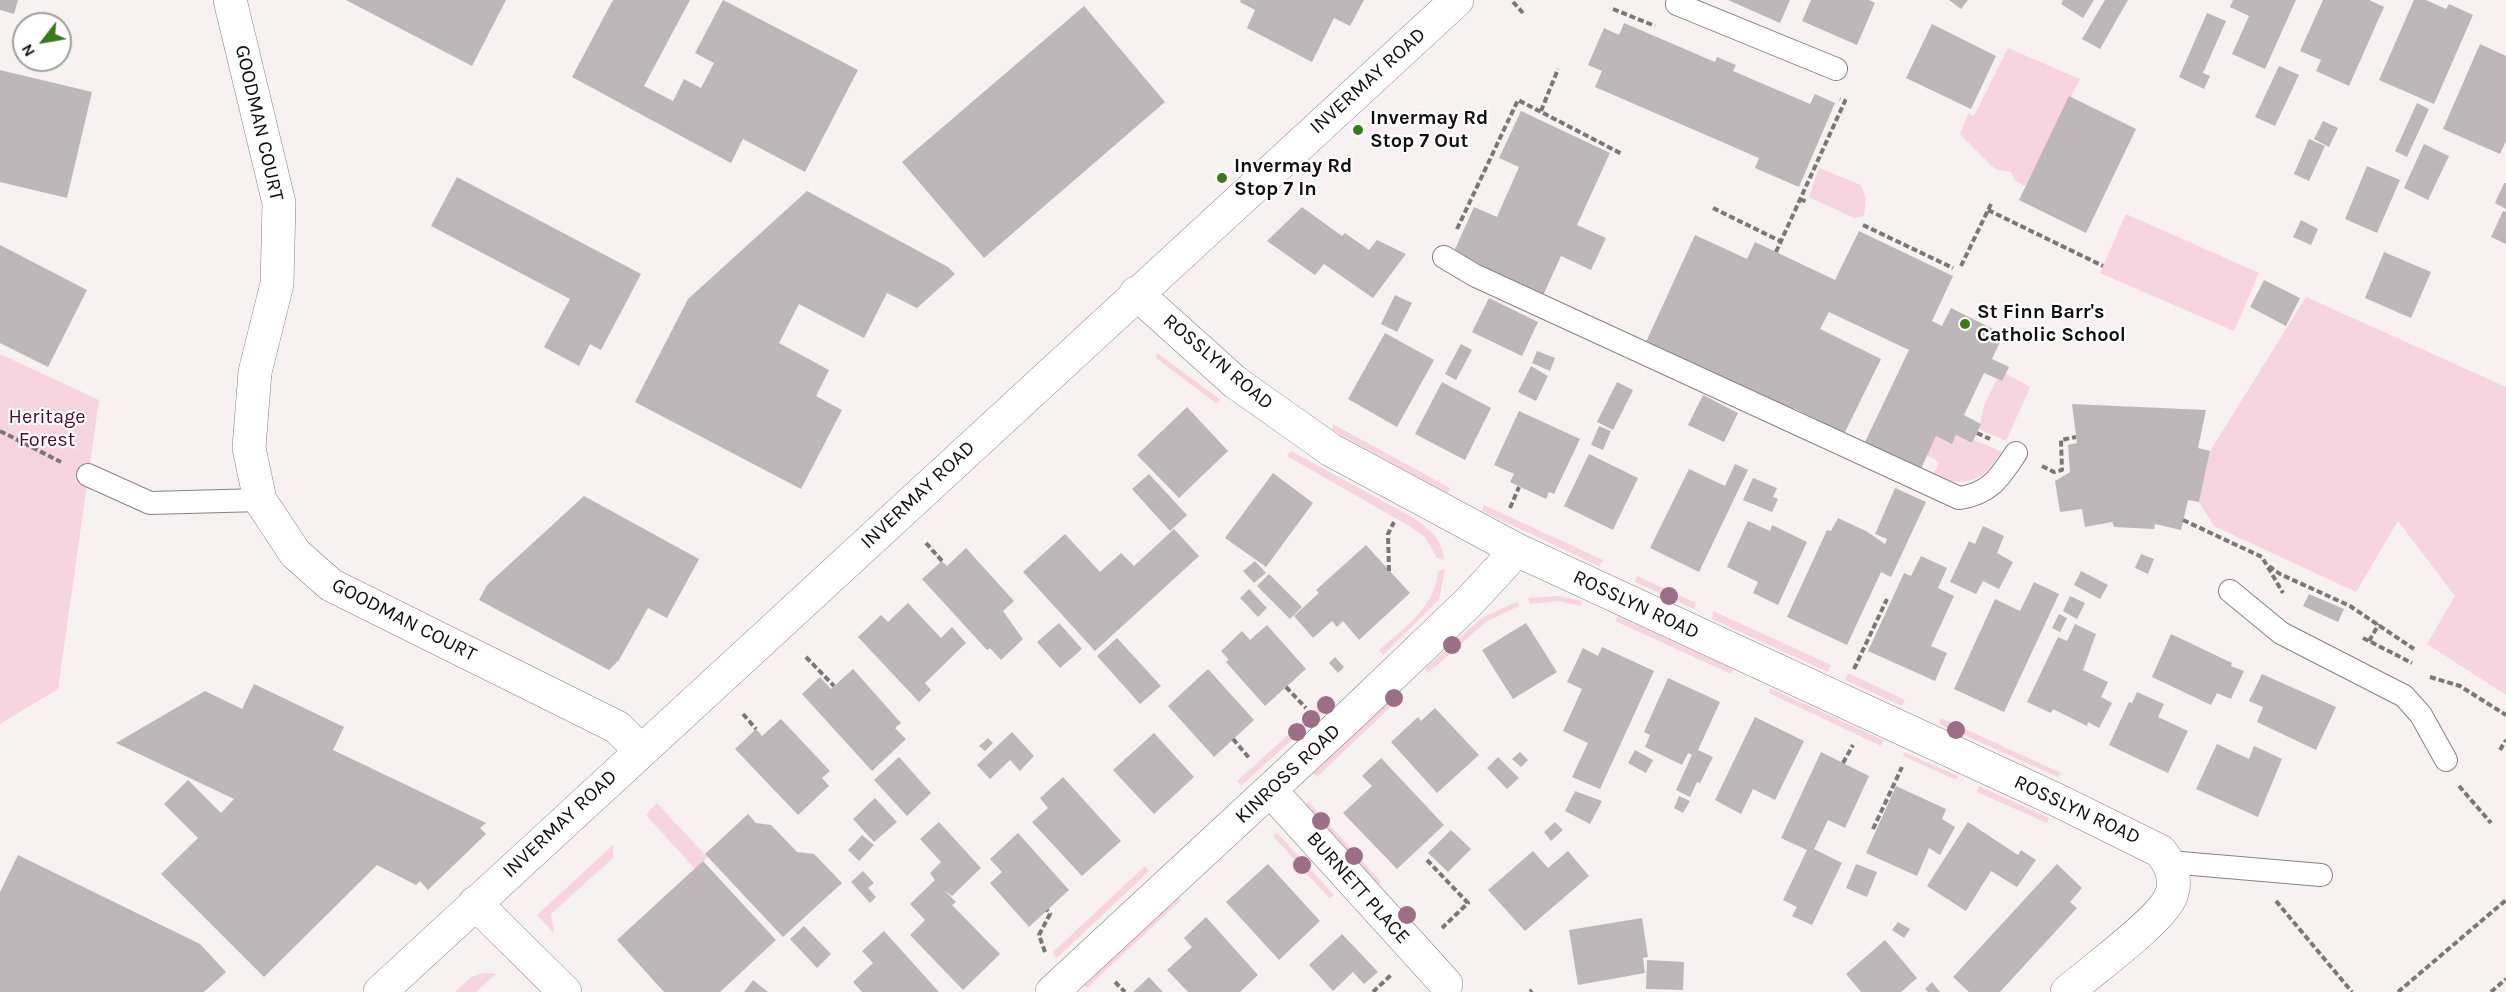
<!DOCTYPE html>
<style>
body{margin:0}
#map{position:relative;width:2506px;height:992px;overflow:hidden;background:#f7f1f2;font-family:Karla,sans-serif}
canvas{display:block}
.north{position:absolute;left:12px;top:12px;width:60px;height:60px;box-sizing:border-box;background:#fff;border:2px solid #a09f9f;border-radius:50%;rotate:239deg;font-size:16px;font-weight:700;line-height:24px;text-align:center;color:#110f10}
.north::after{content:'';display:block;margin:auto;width:21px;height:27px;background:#397b1a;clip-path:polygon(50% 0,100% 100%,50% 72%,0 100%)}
</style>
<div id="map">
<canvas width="2506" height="992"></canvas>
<div class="north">N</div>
</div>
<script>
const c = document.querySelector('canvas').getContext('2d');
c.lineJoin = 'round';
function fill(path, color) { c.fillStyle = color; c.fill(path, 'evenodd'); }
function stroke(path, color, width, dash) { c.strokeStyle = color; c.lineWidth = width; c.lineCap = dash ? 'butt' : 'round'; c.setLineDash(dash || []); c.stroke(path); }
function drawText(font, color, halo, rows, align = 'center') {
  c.font = font + ' Karla,sans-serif'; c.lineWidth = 4.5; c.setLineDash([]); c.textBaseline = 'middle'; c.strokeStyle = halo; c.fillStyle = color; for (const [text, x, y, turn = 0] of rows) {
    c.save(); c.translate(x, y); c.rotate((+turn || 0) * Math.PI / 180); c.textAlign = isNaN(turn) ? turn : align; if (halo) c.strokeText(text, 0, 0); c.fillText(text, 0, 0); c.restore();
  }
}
const green = new Path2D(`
 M2008,48L2080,79L2025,186L2015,181L2011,172L1995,169L1960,134L1968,114L1974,116Z
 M1819,168L1861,185L1866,199L1864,216L1854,218L1809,197Z
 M2126,214L2259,273L2234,331L2100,273Z
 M2306,297L2506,387V695L2427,644L2455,596L2398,521L2356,592L2214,526L2199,502L2210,451Z
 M1157,353L1221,400L1217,404L1156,358Z
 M0,354L99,400L58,689L0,724Z
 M2005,373L2030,387L2006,441L1979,429L1984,405L1997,379L2002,381Z
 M1333,424L1450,488L1447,493L1332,430Z
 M1956,435L1972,443L1974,440L2003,452C1981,482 1968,488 1933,476L1939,462L1927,455L1936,436L1952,444Z
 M1291,451L1414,518C1429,529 1443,539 1444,560L1437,558L1425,537L1409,526L1287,456Z
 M1484,505L1603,560L1599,566L1482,511Z
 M1445,569L1439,600L1383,655L1379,650C1405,627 1435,607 1438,571Z
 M1637,576L1696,603L1694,609L1635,582Z
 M1557,596L1583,601L1580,606L1559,601L1530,604L1528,598Z
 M1518,601L1519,606L1486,622L1428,673L1424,669L1482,618Z
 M1713,611L1831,665L1828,672L1712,619Z
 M1618,616L1733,669L1731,674L1615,621Z
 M1848,673L1905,700L1902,706L1845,680Z
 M1770,688L1883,740L1881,746L1769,693Z
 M1397,690L1402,696L1317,777L1312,772Z
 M1330,697L1334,702L1241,786L1237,781Z
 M1941,718L2061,773L2058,777L1939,724Z
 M1904,752L1958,776L1956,780L1903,756Z
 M1979,786L2049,818L2047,823L1977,792Z
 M1308,801L1381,882L1378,886L1315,819L1306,805Z
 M657,803L707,857L695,869L646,815Z
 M1276,833L1281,837L1334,895L1329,898L1273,836Z
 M613,845V858L551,914L554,933L537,915Z
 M1145,866L1149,871L1057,958L1052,953Z
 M1177,895L1181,900L1087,988L1083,983Z
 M484,973L496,974L476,992H455L471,977Z`);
const building = new Path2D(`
 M0,0H18L14,14L0,10Z
 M346,0H506L472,66Z
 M613,0H690L644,86L673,101L684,79L701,88L714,63L695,53L723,0L858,70L805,172L743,139L731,163L572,77Z
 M1241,0H1364L1350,26L1334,18L1312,62L1247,28L1255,10L1240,2Z
 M1728,0H1790L1780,23Z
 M1811,0H1869L1875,3L1857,45L1802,21Z
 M1949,0H1968L1961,9Z
 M2063,0H2094L2083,18L2061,4Z
 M2105,0H2128L2100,49L2082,39Z
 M2233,0H2296L2265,69L2232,54L2249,16L2230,7Z
 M2323,0H2369L2384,7L2349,86L2316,71L2321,60L2300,51Z
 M2414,0H2426L2446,9L2449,4L2473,15L2434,104L2379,80Z
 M1084,6L1165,102L984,258L902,162Z
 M2207,13L2226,21L2203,73L2210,76L2204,89L2179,77Z
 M1624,23L1715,62L1717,57L1736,65L1733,71L1810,104L1815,94L1835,103L1799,187L1755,168L1759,158L1595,87L1602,71L1588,65L1604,28L1619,35Z
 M1932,24L1996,56L1971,109L1906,78Z
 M2480,44L2506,56V141L2500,154L2443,129Z
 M2279,66L2299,75L2275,126L2255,117Z
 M0,70L92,92L67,198L0,182Z
 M2069,96L2136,129L2086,233L2019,200Z
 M2417,103L2429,109L2407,157L2395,151Z
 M1521,111L1610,153L1577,225L1606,238L1591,270L1561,256L1541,300L1451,258L1474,207L1497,217L1519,167L1499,158Z
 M2323,121L2338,128L2329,147L2314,139Z
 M2309,139L2325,146L2309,181L2294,174Z
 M2424,144L2449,156L2428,200L2404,188Z
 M2367,166L2400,180L2377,233L2345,219Z
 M457,177L641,274L601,350L590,344L579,366L544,347L570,299L431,226Z
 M2504,183H2506V209L2495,203Z
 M807,191L948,267L955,274L917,308L887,293L864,338L799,304L779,343L829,370L816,396L842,410L801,489L635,402L688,299Z
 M1302,207L1342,236L1345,233L1369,250L1377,240L1406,254L1373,298L1324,264L1315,275L1267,241Z
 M2503,211L2506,212V244L2491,237Z
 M2301,220L2318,229L2311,245L2293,237Z
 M1859,231L1953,276L1932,321L1942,326L1951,308L1997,331L1994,337L2001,340L1992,359L2009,367L2002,381L1984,373L1964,415L1981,424L1972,443L1956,435L1952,444L1936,436L1920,471L1864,444L1909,350L1829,312L1820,329L1881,359L1844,434L1794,408L1791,415L1646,342L1695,235L1747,259L1755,242L1835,280Z
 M0,245L87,290L48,367L0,343Z
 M2384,252L2431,272L2411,318L2365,298Z
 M2264,280L2300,298L2286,326L2250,307Z
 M1395,295L1412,303L1397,332L1381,324Z
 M1489,298L1538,322L1522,356L1472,332Z
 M1385,333L1434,360L1397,427L1348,399Z
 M1461,344L1472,350L1456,380L1445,374Z
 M1537,351L1555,358L1550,371L1532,363Z
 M1531,366L1548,376L1536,401L1518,392Z
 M1442,382L1491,408L1465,460L1415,434Z
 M1617,382L1633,390L1613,430L1597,422Z
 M1703,395L1738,413L1724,442L1688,425Z
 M2072,404L2206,410L2198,448L2210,451L2199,502L2188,500L2181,530L2155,524L2154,529L2114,527L2112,522L2085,527L2082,509L2060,512L2055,481L2070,472L2068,445L2077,443Z
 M1187,407L1228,451L1179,498L1137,455Z
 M1519,411L1580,439L1554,494L1549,492L1546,499L1510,482L1514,474L1494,465Z
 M1599,426L1611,431L1603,450L1591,445Z
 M1589,454L1638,478L1613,530L1564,506Z
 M1735,464L1748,470L1699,572L1650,548L1689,469L1725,486Z
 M1273,473L1313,503L1266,567L1225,538Z
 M1149,474L1187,515L1170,531L1132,489Z
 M1753,478L1777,488L1773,497L1778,499L1772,512L1743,500Z
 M1895,488L1926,502L1891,577L1881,572L1847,645L1787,617L1827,530L1831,531L1838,518L1866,531L1885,544L1887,539L1875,534Z
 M584,496L699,559L667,618L648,608L619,660L609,670L479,600L487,585Z
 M1748,521L1770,531L1772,525L1807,542L1778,605L1753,593L1758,582L1727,567Z
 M1983,526L2004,536L1997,553L2013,562L1999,589L1983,581L1976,594L1950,582L1969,541L1975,544Z
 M1174,529L1199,556L1095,651L1023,572L1065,534L1100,572L1121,553L1134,566Z
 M1366,545L1410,593L1359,640L1343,621L1337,627L1332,621L1313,638L1294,616L1319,593L1316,590Z
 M966,548L1014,601L1003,611L1023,639L1001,660L990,648L987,650L922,579L942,561L947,566Z
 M2141,554L2154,559L2148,574L2135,568Z
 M1921,556L1947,568L1938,588L1954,596L1931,646L1947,653L1935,681L1868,651L1904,573L1911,576Z
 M1255,561L1266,573L1254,583L1243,571Z
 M2081,571L2108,585L2100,599L2074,585Z
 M1269,574L1302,607L1290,619L1257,586Z
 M2034,582L2059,594L2004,712L1954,689L1995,599L2020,611Z
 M1249,589L1267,608L1258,617L1240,598Z
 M2309,594L2344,609L2338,622L2303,606Z
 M2070,596L2085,603L2077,619L2063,611Z
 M908,603L941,638L952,627L966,643L925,683L931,690L919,702L858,637L881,615L888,622Z
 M2059,614L2067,618L2060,632L2052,628Z
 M1059,623L1082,649L1060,668L1037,642Z
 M1526,623L1557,672L1513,699L1482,650Z
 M2075,624L2096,634L2083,670L2108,682L2101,697L2112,703L2099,728L2088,722L2087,726L2053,709L2051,713L2027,702L2058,637L2067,641Z
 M1267,625L1306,669L1265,706L1226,662L1229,660L1221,651L1242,631L1250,640Z
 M2171,634L2232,663L2231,666L2244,671L2231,699L2217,693L2211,705L2152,677Z
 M1117,638L1161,686L1140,704L1097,656Z
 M1602,647L1654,671L1600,789L1572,777L1588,743L1563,731L1582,689L1567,682L1583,648L1598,656Z
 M1335,657L1344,667L1338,673L1329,663Z
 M853,669L901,723L895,728L906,739L872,771L802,694L820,677L831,689Z
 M1208,669L1254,720L1214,757L1168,706Z
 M2262,674L2336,707L2316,750L2257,722L2263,707L2249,701Z
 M1668,678L1720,702L1698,750L1713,757L1700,783L1697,782L1690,797L1676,790L1692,755L1688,753L1682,765L1645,747L1650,735L1644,732Z
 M254,684L344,727L333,750L486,823L480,828L486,834L428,890L420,881L416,885L377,865L264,977L161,874L198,838L164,804L188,780L221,813L234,799L116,743L205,691L242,709Z
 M2137,692L2164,704L2158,717L2188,731L2168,773L2109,745L2129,702L2132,703Z
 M1435,708L1479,755L1437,793L1391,742L1418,717L1421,721Z
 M1755,717L1804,741L1775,800L1753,789L1741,814L1715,800Z
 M781,719L830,771L822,778L829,786L798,815L735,749L756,729L762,736Z
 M1012,732L1034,756L1020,771L1010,760L990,779L977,765Z
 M1154,733L1194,777L1154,814L1113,770Z
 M988,738L993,743L985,751L979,746Z
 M2217,744L2249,759L2254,746L2282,759L2258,817L2196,789Z
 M1635,750L1653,760L1646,773L1628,763Z
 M1520,752L1528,760L1521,767L1512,759Z
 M1821,752L1869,776L1845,828L1828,820L1814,849L1842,863L1812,925L1792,916L1797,907L1783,900L1807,850L1781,838Z
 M899,757L931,793L907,816L874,780Z
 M1498,757L1519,778L1507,789L1487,768Z
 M1381,758L1444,825L1397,869L1343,813L1372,786L1362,776Z
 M1063,777L1121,841L1082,876L1032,822L1048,808L1040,798Z
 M1896,786L1946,809L1942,819L1955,827L1940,855L1929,848L1917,876L1866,853Z
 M1575,791L1602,801L1590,824L1565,811Z
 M1679,796L1690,801L1683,813L1674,808Z
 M875,798L897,822L874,842L853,819Z
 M748,814L756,823L771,825L797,852L814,854L842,883L783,937L705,854Z
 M939,822L981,868L952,896L944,890L956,902L952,905L1000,954L963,990L910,935L925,920L910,904L935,880L930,873L941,862L920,839Z
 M1555,822L1563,830L1551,841L1544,832Z
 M1968,822L2018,855L2021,850L2036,860L2017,887L1991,871L1966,911L1927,886Z
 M1451,830L1471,849L1448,872L1428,853Z
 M1018,833L1069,890L1029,927L990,883L1002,872L990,859Z
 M862,835L874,845L859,861L848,850Z
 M1533,851L1548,868L1568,851L1589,876L1525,931L1488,890Z
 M18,855L200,944L226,972L204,992H0V892Z
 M703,861L776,940L720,992H664L617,940Z
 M1268,864L1320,921L1279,960L1226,902Z
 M1856,864L1877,872L1867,897L1846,888Z
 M2057,864L2082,888L2070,902L2077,908L2000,992H1969L1953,977Z
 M863,871L874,883L868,888L876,897L870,903L851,882Z
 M1206,917L1258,975L1240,992H1188L1167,970L1192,947L1184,938Z
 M1642,918L1648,957L1643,958L1645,973L1578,985L1569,930Z
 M1898,922L1910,929L1904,938L1892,930Z
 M804,926L831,954L817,968L790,939Z
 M884,931L939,992H862L853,982L873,963L862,951Z
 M1342,934L1378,972L1364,984L1353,972L1333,991L1309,965Z
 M1885,940L1917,978L1901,992H1861L1846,974Z
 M1647,960L1684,962L1683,990L1646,989Z
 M1149,977L1163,992H1133Z
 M753,980L768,992H744Z
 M1932,982L1940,992H1928L1925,989Z`);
const path = new Path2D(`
 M1513,2L1523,13
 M1613,9L1655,26
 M1541,111L1558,69
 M1800,199L1807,202
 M1713,208L1780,241
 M1988,210L2103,266
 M1863,225L1953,268
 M1457,229L1518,100L1622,154
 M1776,252L1845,101L1840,99
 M1961,266L1991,204
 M0,431L61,462
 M1977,433L1990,439
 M2042,466L2054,472L2062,470L2061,440L2076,437
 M1510,508L1519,487
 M2183,520L2262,557L2283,593
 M926,543L942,561
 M2269,566L2280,574L2350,606L2414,649
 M1389,571L1388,534L1394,522
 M2363,638L2412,663
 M2369,641L2379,624
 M806,657L834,686
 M1854,669L1887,599
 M2430,677L2460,686L2506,715
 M1286,687L1306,708
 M743,714L756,729
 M1233,739L1250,759
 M2500,750L2506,740
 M1843,763L1853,745
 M2459,786L2491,823
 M1873,829L1902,767
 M1427,860L1468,903L1442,928
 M2276,901L2352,992
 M1045,952L1039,935L1050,914L1047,910
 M1115,982L1125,992
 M1373,992L1392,974
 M1530,992L1532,990
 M2398,992L2506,900
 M2491,992L2506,979`);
const lane = new Path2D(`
 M1679,0L1677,4L1836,69
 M1444,257L1474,275L1959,498C1990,494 2000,477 2016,453
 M88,475L150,503L260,500
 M2230,591L2281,633L2404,696L2421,715L2446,760
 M2169,862L2321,875`);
const street = new Path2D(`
 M230,0L279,203L277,284L255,372L249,448L260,500L295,553L331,585L617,727L640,750
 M1136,293L1235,382L1331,450L1517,550L2059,801L2160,851C2171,864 2178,881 2170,898C2159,922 2090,972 2067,992
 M1271,791L1446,984
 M475,903L565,992
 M1052,992L1355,711L1469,602L1517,550`);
const secondary = new Path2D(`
 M380,992L1457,0`);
const trees = [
 [1669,596],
 [1452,645],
 [1394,698],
 [1326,705],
 [1311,719],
 [1956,730],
 [1297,732],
 [1321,821],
 [1354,856],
 [1302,865],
 [1407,915]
];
const markers = [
 [1358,130,6,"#397b1a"],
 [1222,178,6,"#397b1a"],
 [1965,324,6,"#397b1a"]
];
const streetNames = [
 ["INVERMAY ROAD",1368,81,-42],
 ["GOODMAN COURT",259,123,77],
 ["ROSSLYN ROAD",1218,362,40],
 ["INVERMAY ROAD",918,495,-43],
 ["ROSSLYN ROAD",1636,605,25],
 ["GOODMAN COURT",404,620,27],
 ["KINROSS ROAD",1288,774,-43],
 ["ROSSLYN ROAD",2077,810,25],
 ["INVERMAY ROAD",560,824,-43],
 ["BURNETT PLACE",1358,888,48]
];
const poiNames = [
 ["Invermay Rd",1370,118],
 ["Stop 7 Out",1370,141],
 ["Invermay Rd",1234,166],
 ["Stop 7 In",1234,189],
 ["St Finn Barr's",1977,312],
 ["Catholic School",1977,335]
];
const parkNames = [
 ["Heritage",47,417],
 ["Forest",47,440]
];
fill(green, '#f7d5e0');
fill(building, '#bdb7b9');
stroke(lane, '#888284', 24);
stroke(street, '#888284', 34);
stroke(secondary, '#888284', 34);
stroke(path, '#7b7778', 4, [6, 3]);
stroke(lane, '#fff', 22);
stroke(street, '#fff', 33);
stroke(secondary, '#fff', 33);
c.fillStyle = '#9b6f85';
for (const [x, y] of trees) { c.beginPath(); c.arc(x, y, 9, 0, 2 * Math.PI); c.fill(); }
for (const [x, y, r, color] of markers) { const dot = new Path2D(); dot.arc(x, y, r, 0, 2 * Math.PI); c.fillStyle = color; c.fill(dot); stroke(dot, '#fff', 2); }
drawText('20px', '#110f10', '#fff', streetNames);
drawText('bold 20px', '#110f10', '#fff', poiNames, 'left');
drawText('20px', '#4f052b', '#fff', parkNames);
</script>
